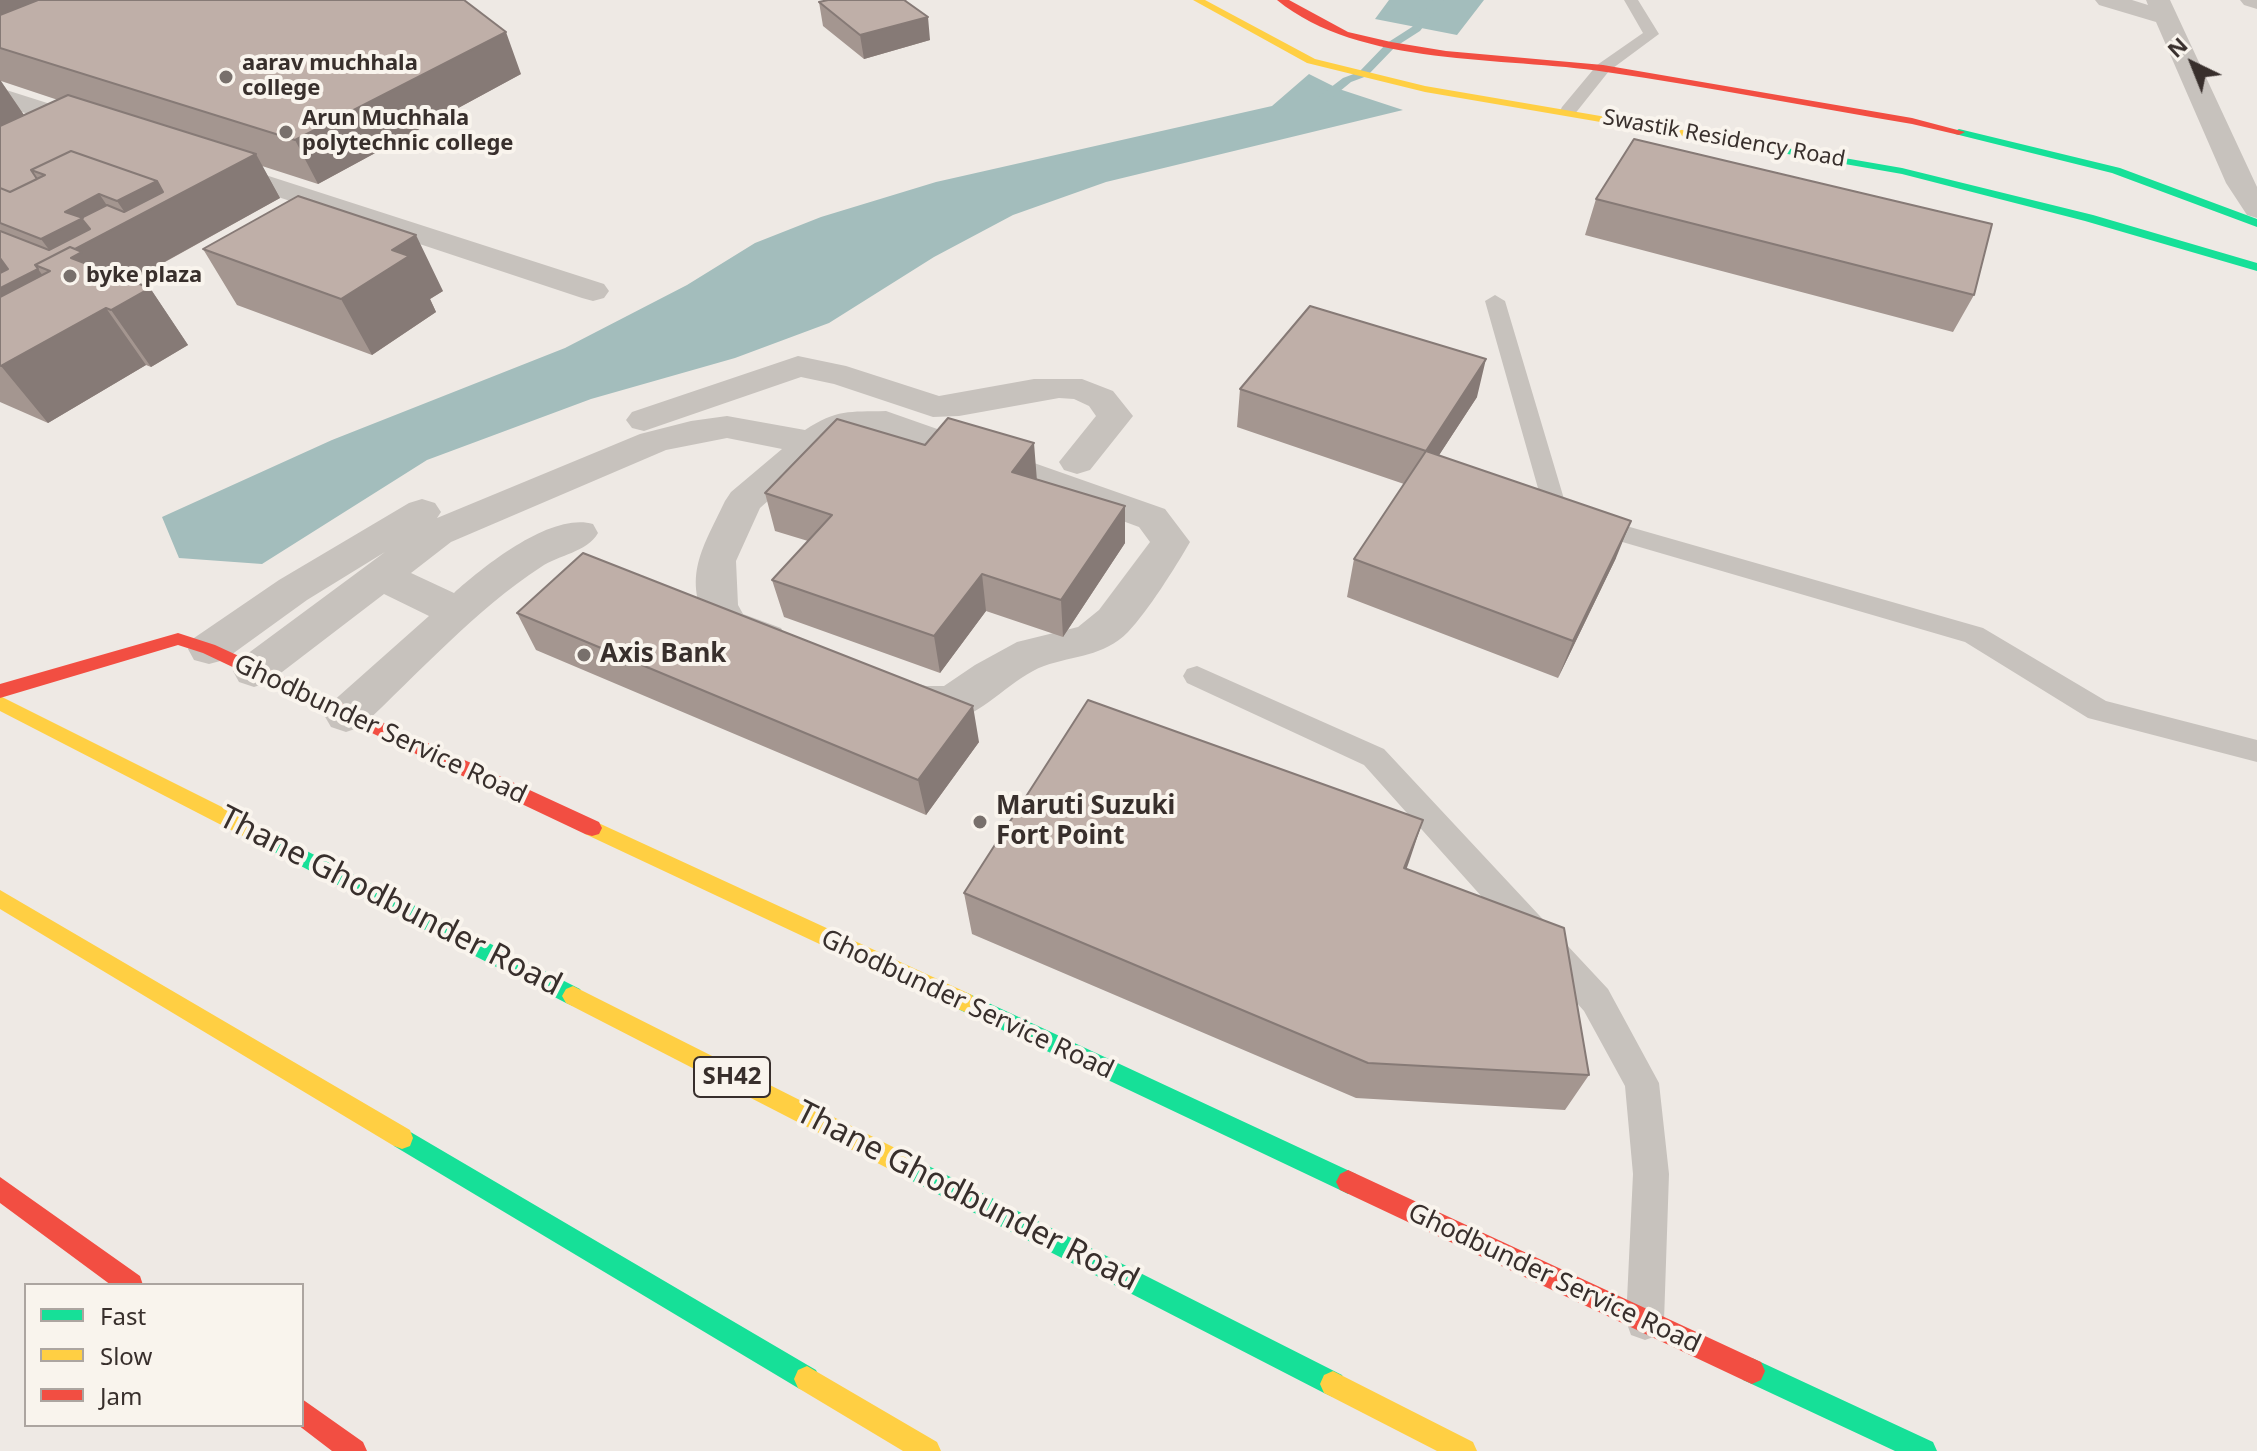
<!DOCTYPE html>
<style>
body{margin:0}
#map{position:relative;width:2257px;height:1451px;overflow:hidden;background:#eee9e4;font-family:"Noto Sans",sans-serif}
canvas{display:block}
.legend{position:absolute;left:24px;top:1283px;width:280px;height:144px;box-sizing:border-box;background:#f9f4ed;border:2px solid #aca5a0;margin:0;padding:10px 14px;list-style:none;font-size:24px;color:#382f2c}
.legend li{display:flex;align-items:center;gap:16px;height:40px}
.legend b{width:40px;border:2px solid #aca5a0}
.north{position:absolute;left:2153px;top:24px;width:80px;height:80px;-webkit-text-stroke:6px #f9f4ed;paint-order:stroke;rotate:317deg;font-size:22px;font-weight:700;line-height:32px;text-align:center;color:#382f2c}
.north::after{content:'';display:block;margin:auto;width:28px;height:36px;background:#382f2c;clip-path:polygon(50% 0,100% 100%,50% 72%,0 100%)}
</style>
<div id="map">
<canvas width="2257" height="1451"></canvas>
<ul class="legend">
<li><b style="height:10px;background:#16e098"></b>Fast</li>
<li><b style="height:10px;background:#ffcf43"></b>Slow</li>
<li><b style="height:10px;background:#f24e42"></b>Jam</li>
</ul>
<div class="north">N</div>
</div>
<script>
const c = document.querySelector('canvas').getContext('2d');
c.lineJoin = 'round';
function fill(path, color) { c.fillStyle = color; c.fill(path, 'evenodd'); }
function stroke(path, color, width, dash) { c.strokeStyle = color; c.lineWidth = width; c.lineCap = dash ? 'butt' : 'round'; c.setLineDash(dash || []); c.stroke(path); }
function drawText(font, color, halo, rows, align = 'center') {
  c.font = font + ' "Noto Sans",sans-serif'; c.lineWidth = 8; c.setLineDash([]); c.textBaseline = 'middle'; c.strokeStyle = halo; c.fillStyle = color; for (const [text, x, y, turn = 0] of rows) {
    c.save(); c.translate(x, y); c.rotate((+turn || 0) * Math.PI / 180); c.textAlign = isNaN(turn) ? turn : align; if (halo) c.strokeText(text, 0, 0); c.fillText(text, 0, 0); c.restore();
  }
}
const water = new Path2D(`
 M1389,0H1484L1457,35L1375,19Z
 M1309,74L1339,89L1403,110L1106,182L1013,215L934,257L829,323L735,358L591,399L427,460L262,564L179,558L162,517L332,440L565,348L687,285L755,243L821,217L936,182L1272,106Z`);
const stream = new Path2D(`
 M1433,0H1444L1420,31L1395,47L1367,76L1351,82L1322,106H1314V100L1343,78L1359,72L1387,43L1412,27Z`);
const lane = new Path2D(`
 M1624,0H1638L1659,34L1609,71L1574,115H1562L1560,111L1562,107L1597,65L1643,33Z
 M1495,295L1505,301L1567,509L1983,628L2106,701L2257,740V762L2088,718L1965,642L1547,520L1485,301Z
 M1197,666L1384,749L1608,989L1659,1083L1669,1174L1664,1321L1659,1335L1645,1340L1631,1335L1626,1321L1633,1174L1625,1086L1584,1011L1364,765L1187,683L1183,676L1187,669Z`);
const street = new Path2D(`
 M2095,0H2132L2148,5L2146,0H2170L2257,187V218L2247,215L2226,183L2156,22L2099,5Z
 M2240,0H2257V9L2244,5Z
 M0,88L107,122L111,128L107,134L97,136L0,105Z
 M219,160L604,284L609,291L604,298L593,301L582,298L209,174L205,168L209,162Z
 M798,356L846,366L939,396L1034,379H1082L1113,391L1133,416L1090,470L1077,474L1064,470L1059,462L1096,416L1089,406L1074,399L1059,398L959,416L933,417L834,384L801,377L644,431L632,428L626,420L632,412Z
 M886,411L1165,509L1190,542C1175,568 1148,611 1128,632C1103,657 1075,655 1044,666C1013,677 986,712 956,719C931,724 908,714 885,706L878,694L885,682L900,678L926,686H944L975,665L1017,642L1078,627L1099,610L1150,542L1139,527L883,433L849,434L824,451L760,508L736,561L738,605L743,614L781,628L787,639L781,650L766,654L712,635C681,579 700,553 725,501L731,492L782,449L727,438L666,450L451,542L411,573L454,593C484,566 551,512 593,524L598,533C587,552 559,555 541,567C475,610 419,673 361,727L346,732L331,727L324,715L331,703L429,616L384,594L269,682L254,687L239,682L233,671L239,660L385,552L307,600L224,660L209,664L194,660L188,649L194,638L279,580L409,503L422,499L435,503L441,512L437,518L640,434L691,421L727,416L805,430C837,409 849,412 886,411Z`);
const fast = new Path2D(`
 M1959,129L2120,168L2257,219V227L2112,173L1955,134L1953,132Z
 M1694,132L1902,168L2093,215L2257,263V271L2085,221L1902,174L1690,137L1688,135Z
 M271,833L580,989L584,996L580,1003L573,1006L566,1003L264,847L261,841L264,835Z
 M965,992L1356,1174L1360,1182L1356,1190L1348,1194L1340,1190L958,1009L954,1002L958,995Z
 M402,1127L816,1370L820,1379L816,1388L807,1392L798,1388L394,1146L391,1138L394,1130Z
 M897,1150L1342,1375L1346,1384L1342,1393L1333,1397L1324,1393L889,1169L885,1161L889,1153Z
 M1752,1358L1933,1442L1937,1451H1895L1743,1380L1739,1371L1743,1362Z`);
const slow = new Path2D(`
 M1193,0H1205L1315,59L1425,86L1694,132L1700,135L1694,138L1425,92L1307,63Z
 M0,696L278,835L281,841L278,847L271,849L264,847L0,711Z
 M592,820L972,995L976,1002L972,1009L965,1012L958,1009L585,834L582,828L585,822Z
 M0,890L410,1130L413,1138L410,1146L402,1149L394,1146L0,909Z
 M573,986L905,1153L909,1161L905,1169L897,1172L889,1169L566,1003L562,996L566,989Z
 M807,1366L937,1442L941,1451H903L798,1388L794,1379L798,1370Z
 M1333,1371L1473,1442L1477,1451H1437L1324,1393L1320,1384L1324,1375Z`);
const jam = new Path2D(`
 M1277,0H1289L1348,32L1391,42L1446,51L1603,65L1912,118L1965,132L1959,135L1912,124C1810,107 1708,87 1606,72C1504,56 1360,68 1277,0Z
 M178,633L215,645L599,822L602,828L599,834L592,836L585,834L203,653L178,645L0,698V684Z
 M1348,1170L1761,1362L1765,1371L1761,1380L1752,1384L1743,1380L1340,1190L1336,1182L1340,1174Z
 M0,1177L140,1276L143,1285H111L0,1203Z
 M302,1399L363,1442L367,1451H332L298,1425H302Z`);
const wall = new Path2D(`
 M0,0L521,74L318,184L262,166L280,198L131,281L150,288L188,345L151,367L146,365L48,423L0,402ZM1,81L58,100L24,115Z
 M828,0H906L930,40L864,59L823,26L819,2Z
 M1596,199L1974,295L1953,332L1585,235Z
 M203,249L443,291L430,299L436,312L372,355L237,305Z
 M1240,389L1477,397L1439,455L1616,558L1558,678L1347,597L1354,559L1404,484L1237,427Z
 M1037,479L1125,506V543L1063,637L986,611L940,673L784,617L772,580L808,541L775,531L765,493Z
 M517,613L979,742L926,815L536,650Z
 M1407,869L1589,1075L1565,1110L1356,1098L972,934L964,893Z`);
const shadedWall = new Path2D(`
 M0,0H66L0,24Z
 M928,17L930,40L864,59L860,35Z
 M506,32L521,74L318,184L295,140Z
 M0,80L39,137L0,155Z
 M256,154L280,198L110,292L150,288L188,345L151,367L111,310L56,259L41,239L78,162L120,225L130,220L117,201L157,181Z
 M416,235L443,291L430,299L436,312L372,355L341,299L392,250Z
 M0,258L38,269L71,314L0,353Z
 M106,308L146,365L48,423L1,366Z
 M1486,359L1477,397L1417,489L1426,451Z
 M1034,443L1037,481L1012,472Z
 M1125,506V543L1063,637L1061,600Z
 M1631,521L1616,558L1558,678L1573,641Z
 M982,574L986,611L940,673L934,636Z
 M973,706L979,742L926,815L918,780Z
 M1423,820L1409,862L1392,909L1404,868Z`);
const building = new Path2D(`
 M38,0H464L506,32L295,140L0,48V15Z
 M828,0H904L928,17L860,35L819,2Z
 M68,95L256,154L75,249L70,247L35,265L38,269L0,288V273L8,269L0,258V231L49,250L90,229L81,218L107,205L124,212L163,192L157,181L71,151L31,170L37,179L10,192L0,188V126Z
 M1634,139L1992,224L1974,295L1596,199Z
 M71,151L157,181L117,201L99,194L65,212L83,218L41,239L0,223V188L10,192L45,175L31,170Z
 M298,196L416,235L392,250L409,256L341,299L203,249Z
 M70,247L82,252L71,258L150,288L111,310L106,308L1,366L0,365V297L50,271L35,265Z
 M1310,306L1486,359L1426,451L1240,389Z
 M948,418L1034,443L1012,472L1125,506L1061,600L982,574L934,636L772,580L832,515L765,493L837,419L925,445Z
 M1426,451L1631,521L1573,641L1354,559Z
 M583,553L973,706L918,780L517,613Z
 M1088,700L1423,820L1404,868L1564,928L1589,1075L1368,1063L964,893Z`);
const markers = [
 [226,77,8,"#78706c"],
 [286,132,8,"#78706c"],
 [70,276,8,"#78706c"],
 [584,655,8,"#78706c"],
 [980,822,8,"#78706c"]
];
const farPoinames = [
 ["aarav muchhala",242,64],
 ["college",242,89],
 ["Arun Muchhala",302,119],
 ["polytechnic college",302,144],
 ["byke plaza",86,276]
];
const farStreetnames = [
 ["Swastik Residency Road",1724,139,10]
];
const shields = [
 [732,1077,76]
];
const shieldNames = [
 ["SH42",732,1077]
];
const poiNames = [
 ["Axis Bank",600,655],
 ["Maruti Suzuki",996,807],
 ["Fort Point",996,837]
];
const streetNames = [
 ["Ghodbunder Service Road",380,730,25],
 ["Ghodbunder Service Road",967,1005,25],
 ["Ghodbunder Service Road",1554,1279,25]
];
const nearStreetnames = [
 ["Thane Ghodbunder Road",390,902,27],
 ["Thane Ghodbunder Road",967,1197,27]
];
fill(water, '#a3bdbc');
fill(stream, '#a3bdbc');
fill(lane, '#c7c2bd');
fill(street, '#c7c2bd');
fill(fast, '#16e098');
fill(slow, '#ffcf43');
fill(jam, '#f24e42');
fill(wall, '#a49690');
fill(shadedWall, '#867a76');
fill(building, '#bfafa8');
stroke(building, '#867a76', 2);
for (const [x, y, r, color] of markers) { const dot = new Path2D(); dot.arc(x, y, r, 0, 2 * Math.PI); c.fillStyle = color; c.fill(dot); stroke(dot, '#f9f4ed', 3); }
drawText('bold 22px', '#382f2c', '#f9f4ed', farPoinames, 'left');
drawText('22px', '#382f2c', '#f9f4ed', farStreetnames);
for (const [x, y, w] of shields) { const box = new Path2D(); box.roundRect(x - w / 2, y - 20, w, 40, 6); c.fillStyle = '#f9f4ed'; c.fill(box); stroke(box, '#382f2c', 2); }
drawText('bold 24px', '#382f2c', null, shieldNames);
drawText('bold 26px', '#382f2c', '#f9f4ed', poiNames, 'left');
drawText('26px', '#382f2c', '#f9f4ed', streetNames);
drawText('32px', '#382f2c', '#f9f4ed', nearStreetnames);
</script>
